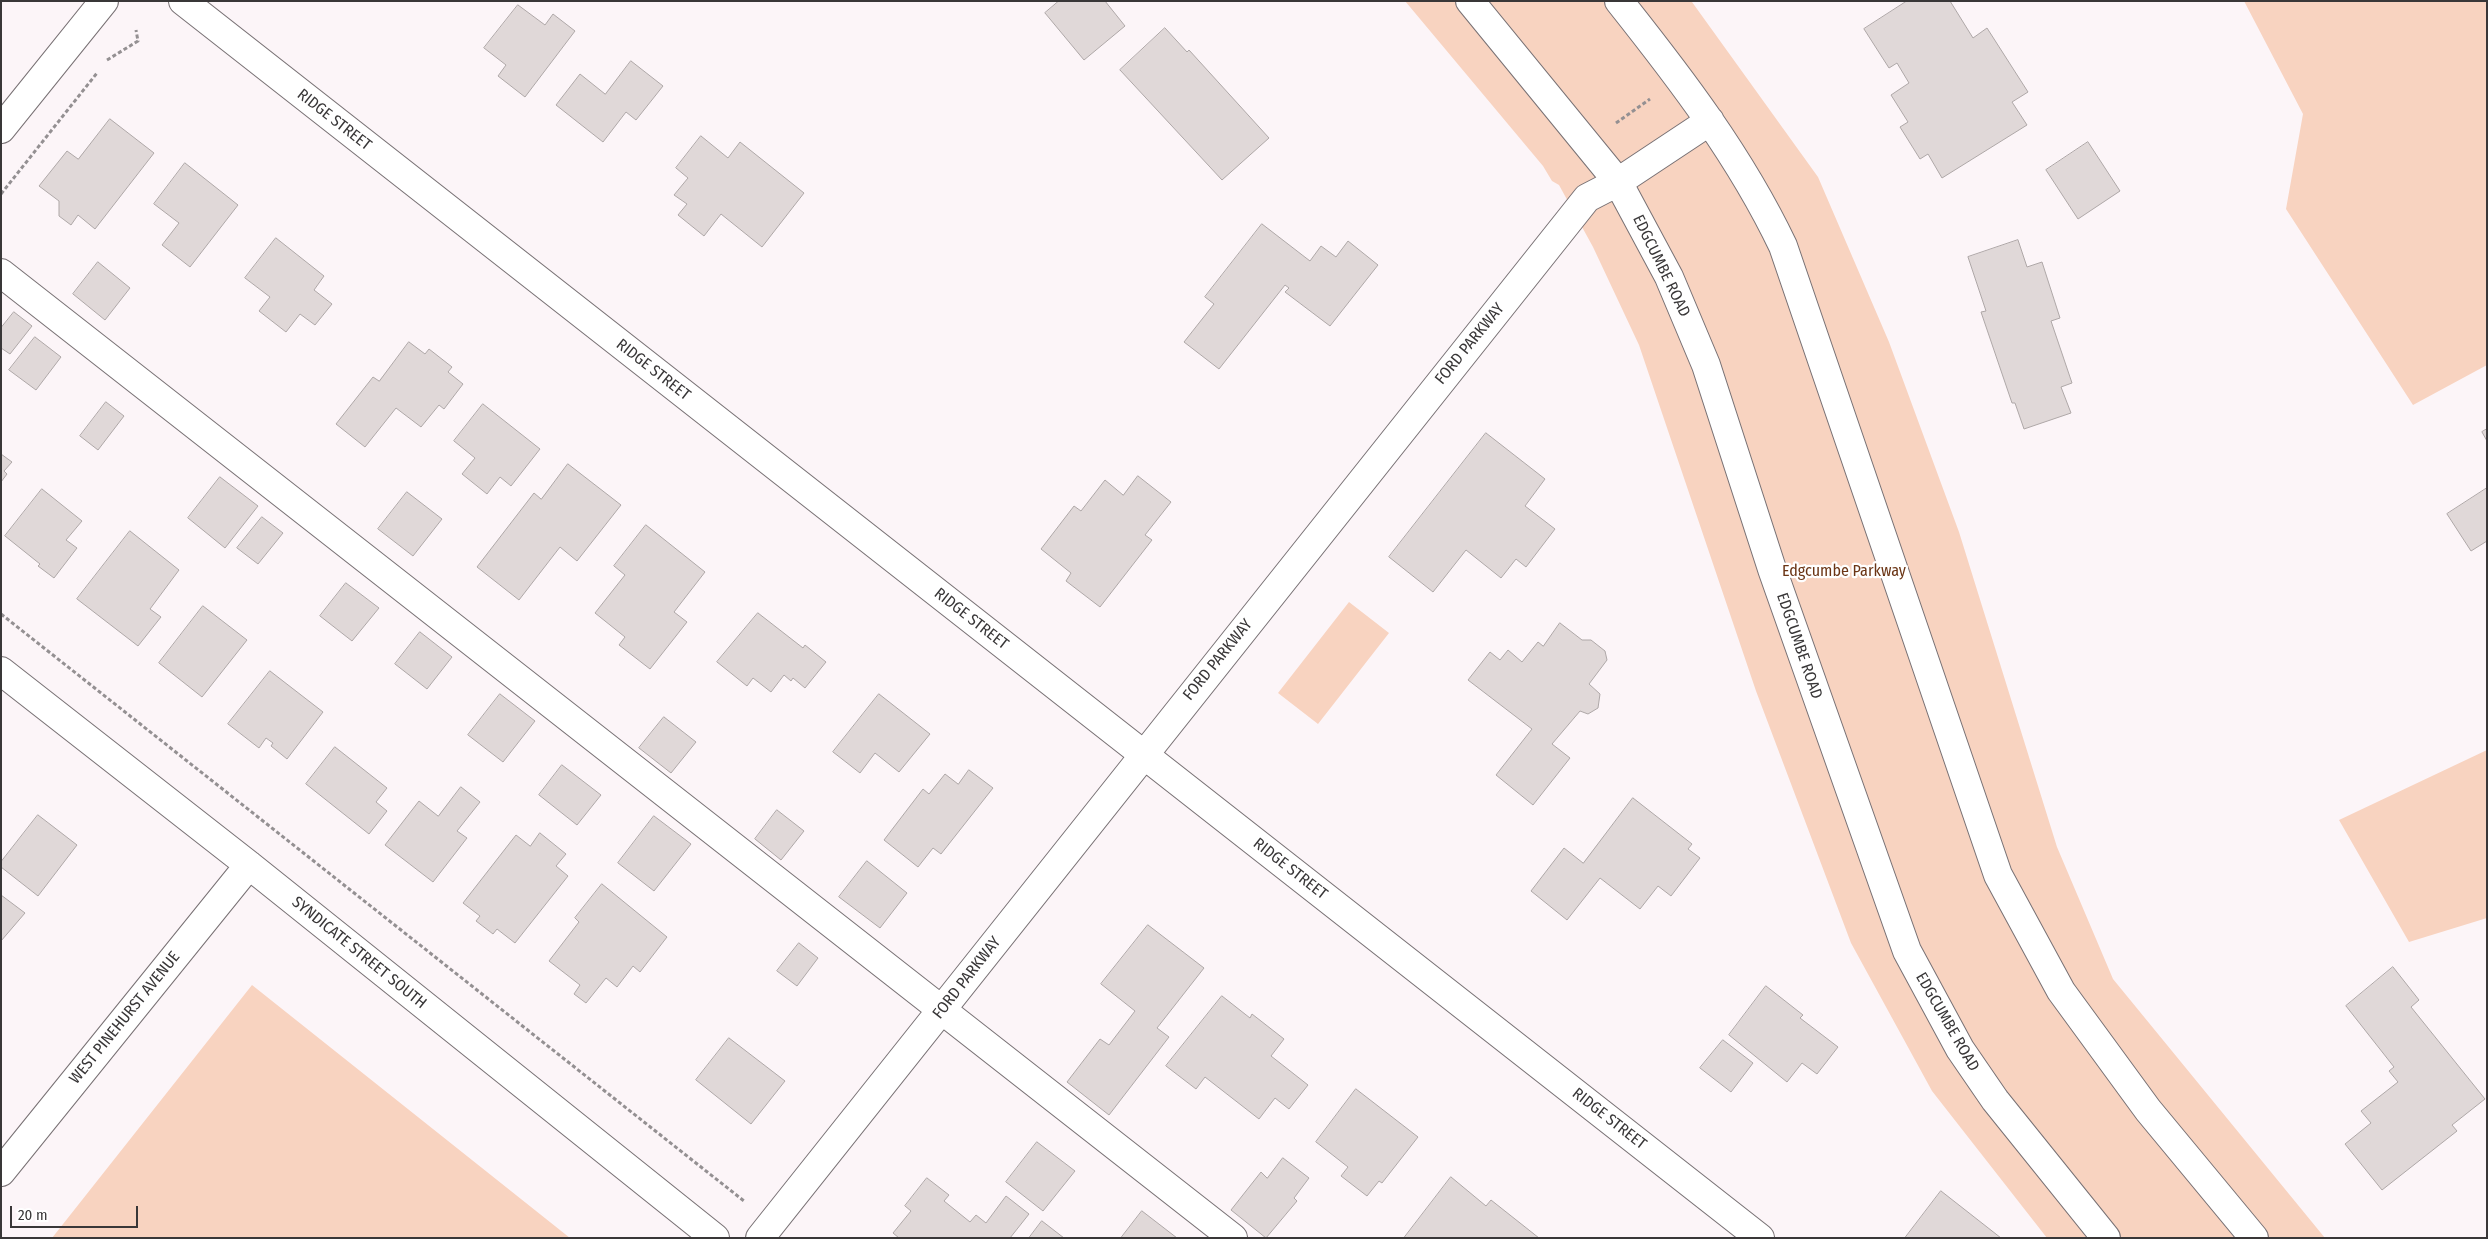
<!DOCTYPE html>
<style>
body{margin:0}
#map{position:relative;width:2488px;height:1239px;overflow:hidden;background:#fcf5f8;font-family:"Fira Sans Condensed",sans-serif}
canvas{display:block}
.frame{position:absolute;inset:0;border:2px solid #393738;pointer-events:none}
.scale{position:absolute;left:10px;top:1206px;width:128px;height:22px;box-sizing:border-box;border:2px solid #393738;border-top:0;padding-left:6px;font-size:15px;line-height:18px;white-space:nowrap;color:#393738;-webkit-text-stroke:4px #fff;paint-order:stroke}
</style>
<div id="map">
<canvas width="2488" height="1239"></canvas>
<div class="frame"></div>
<div class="scale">20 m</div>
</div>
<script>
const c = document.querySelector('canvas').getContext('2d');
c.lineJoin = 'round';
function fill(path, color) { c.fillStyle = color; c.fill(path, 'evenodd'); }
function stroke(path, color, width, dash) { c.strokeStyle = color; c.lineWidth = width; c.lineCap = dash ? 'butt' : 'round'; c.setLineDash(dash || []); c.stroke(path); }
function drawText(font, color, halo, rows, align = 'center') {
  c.font = font + ' "Fira Sans Condensed",sans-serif'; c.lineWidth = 4.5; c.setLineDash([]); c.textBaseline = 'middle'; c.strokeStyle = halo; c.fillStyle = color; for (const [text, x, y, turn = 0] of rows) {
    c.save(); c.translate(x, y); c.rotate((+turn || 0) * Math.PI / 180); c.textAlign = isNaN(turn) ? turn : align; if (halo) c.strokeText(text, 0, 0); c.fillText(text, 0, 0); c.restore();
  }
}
const green = new Path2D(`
 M1405,1L1692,2L1818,177L1889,342L1959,532L2057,847L2113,979L2325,1238H2047L1932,1091L1851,943L1756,691L1639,345L1593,247L1559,185L1552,181L1543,166Z
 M2244,1H2487V365L2413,405L2286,209L2303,114Z
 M1349,602L1389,633L1318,724L1278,693Z
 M2487,750V918L2409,942L2339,820Z
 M252,985L570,1238H52Z`);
const building = new Path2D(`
 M1059,1H1105L1125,26L1084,60L1045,13Z
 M1907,1H1950L1973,38L1987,28L2028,92L2012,102L2027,125L1942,178L1928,154L1920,159L1900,127L1908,122L1891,95L1909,83L1897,63L1889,68L1864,29Z
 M518,5L545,25L553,14L575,31L525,97L498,76L506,65L484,48Z
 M1165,28L1187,52L1189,50L1269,138L1222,180L1120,70Z
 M631,61L663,86L636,120L626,112L603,142L556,105L580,74L605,94Z
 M110,119L154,153L95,229L78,215L71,225L59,216V201L39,186L67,151L78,159Z
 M701,136L728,158L740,142L804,193L762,247L721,214L704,236L678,215L687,204L674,195L688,178L676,168Z
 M2088,142L2120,191L2078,219L2046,170Z
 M185,163L238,205L190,267L162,245L179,223L154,204Z
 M1262,224L1310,261L1321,246L1336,257L1348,241L1378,265L1330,326L1285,292L1289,288L1285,285L1219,369L1184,342L1214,304L1205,297Z
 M276,238L324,276L314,290L332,304L315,325L300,314L286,332L259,311L270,297L245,278Z
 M2018,240L2027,267L2042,262L2060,318L2051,321L2072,383L2061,387L2071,413L2024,429L2015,403H2012L1981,312L1986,311L1968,257Z
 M98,262L130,288L105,320L73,294Z
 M14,312L32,326L10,354L1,348V328Z
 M35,337L61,357L36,390L9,370Z
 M409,342L425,354L429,349L452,367L448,372L463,384L444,409L439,405L421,427L396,408L365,447L336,424L373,377L379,381Z
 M106,402L124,416L98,450L80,436Z
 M483,404L540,449L511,486L500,477L487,494L462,474L475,458L454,441Z
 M2487,429V441L2482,432Z
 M1486,433L1545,479L1525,506L1555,529L1526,567L1516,559L1501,578L1466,550L1433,592L1389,557Z
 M1,454L12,462L4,471L7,474L1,482Z
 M568,464L621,505L577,561L560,547L519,600L477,567L534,493L541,499Z
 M1138,476L1171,502L1145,535L1152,540L1100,607L1066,581L1071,573L1041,549L1074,506L1081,511L1105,480L1123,495Z
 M220,477L258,506L225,548L188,518Z
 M2487,488V541L2471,551L2447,514Z
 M42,489L82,521L66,540L77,548L54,578L38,566L40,564L5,536Z
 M407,492L442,519L413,556L378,529Z
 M262,517L283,533L258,564L237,548Z
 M646,525L705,572L674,612L687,622L650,669L619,645L625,637L595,613L625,575L614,566Z
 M130,531L179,570L150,609L161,617L138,646L77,599Z
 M346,583L379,608L352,641L320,616Z
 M203,606L247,640L202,697L159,663Z
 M758,613L803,648L805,645L826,662L805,688L793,678L791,681L784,675L771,692L753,678L747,686L717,662Z
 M1560,623L1582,640H1591L1605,651L1607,660L1589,684L1600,694L1598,708L1588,714L1580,711L1552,744L1570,758L1533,805L1496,775L1532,729L1468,680L1490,652L1500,660L1508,650L1522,662L1538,642L1543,646Z
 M420,632L452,657L427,689L395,664Z
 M270,671L323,712L287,759L271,746L273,743L266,738L259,748L228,724Z
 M500,694L535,721L503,762L468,735Z
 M879,694L930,734L899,772L875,753L860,773L833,752Z
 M664,717L696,742L671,773L639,748Z
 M335,747L387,788L376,802L387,811L369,834L306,784Z
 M562,765L601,795L577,825L539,795Z
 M969,770L993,788L941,854L933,848L918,867L884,840L923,789L929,794L945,774L958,784Z
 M461,787L480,802L457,831L467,838L433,882L385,845L419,801L438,816Z
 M1633,798L1692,844L1688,849L1700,858L1671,896L1658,886L1640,909L1600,878L1567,920L1531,891L1564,848L1583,863Z
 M777,810L804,831L781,860L755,839Z
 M38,815L77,845L38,896L1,867V862Z
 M654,816L691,844L654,891L618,863Z
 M540,833L566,854L556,866L568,876L515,943L497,929L493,934L476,921L480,916L463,903L516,835L530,846Z
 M867,861L907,893L880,928L839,897Z
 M602,884L667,937L640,972L633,966L617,987L606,978L586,1003L574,994L580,985L549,961L579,922L575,918Z
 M1,895L25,913L1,941Z
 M1148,925L1204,968L1157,1028L1169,1037L1109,1115L1067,1082L1100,1039L1109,1045L1135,1011L1101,984Z
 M799,943L818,958L797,986L777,971Z
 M2393,967L2419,1000L2411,1007L2485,1099L2452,1125L2457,1131L2382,1190L2345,1144L2371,1123L2361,1111L2398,1082L2389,1071L2394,1067L2346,1006Z
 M1766,986L1803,1015L1800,1018L1838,1047L1817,1074L1802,1063L1787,1082L1729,1035Z
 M1222,996L1250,1018L1252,1014L1284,1039L1271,1056L1308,1085L1289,1109L1275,1098L1259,1119L1205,1077L1196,1089L1166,1066Z
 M729,1038L785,1081L751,1124L696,1080Z
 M1723,1040L1753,1063L1731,1092L1700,1068Z
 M1356,1089L1418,1137L1382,1183L1379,1181L1367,1196L1341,1176L1348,1167L1316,1142Z
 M1037,1142L1075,1171L1043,1211L1006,1182Z
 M1283,1158L1309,1178L1294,1198L1297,1201L1266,1238L1231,1210L1261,1172L1267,1178Z
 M1451,1177L1486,1206L1491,1200L1539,1238H1404Z
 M927,1178L949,1195L944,1201L970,1222L976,1215L986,1223L1006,1196L1029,1214L1010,1238H899L893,1233L911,1211L905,1206Z
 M1941,1191L2001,1238H1905Z
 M1142,1211L1177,1238H1121Z
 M1042,1221L1064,1238H1029Z`);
const path = new Path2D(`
 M107,60L138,41L136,30
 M1616,123L1650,99
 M1,194L97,73
 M1,614L744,1201`);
const minor = new Path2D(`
 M183,1L1760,1238
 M1470,1L1618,182L1669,277L1706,365L1772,569L1907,951L1960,1049L1995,1100L2106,1238
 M1619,1C1681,79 1740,156 1783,246L1998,875L2061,991L2148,1110L2254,1238
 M1,129L104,1
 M1,273L1233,1238
 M1,671L249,865L715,1238
 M1,1172L249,865
 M760,1238L1587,198L1618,182L1710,121`);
const streetNames = [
 ["RIDGE STREET",334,120,38],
 ["EDGCUMBE ROAD",1661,266,64],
 ["FORD PARKWAY",1470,344,-51],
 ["RIDGE STREET",653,370,38],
 ["RIDGE STREET",971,619,38],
 ["EDGCUMBE ROAD",1799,646,71],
 ["FORD PARKWAY",1218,660,-51],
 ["RIDGE STREET",1290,869,38],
 ["SYNDICATE STREET SOUTH",359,953,39],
 ["FORD PARKWAY",967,978,-52],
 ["WEST PINEHURST AVENUE",125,1018,-51],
 ["EDGCUMBE ROAD",1947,1022,60],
 ["RIDGE STREET",1609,1119,38]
];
const parkNames = [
 ["Edgcumbe Parkway",1844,572]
];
fill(green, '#f8d3c0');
fill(building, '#e0d8d8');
stroke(building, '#aea7a7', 1);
stroke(minor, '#787174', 30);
stroke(path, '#949092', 3, [4, 2.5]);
stroke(minor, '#fff', 28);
drawText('16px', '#393738', '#fff', streetNames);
drawText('16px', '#6b3515', '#fff', parkNames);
</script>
